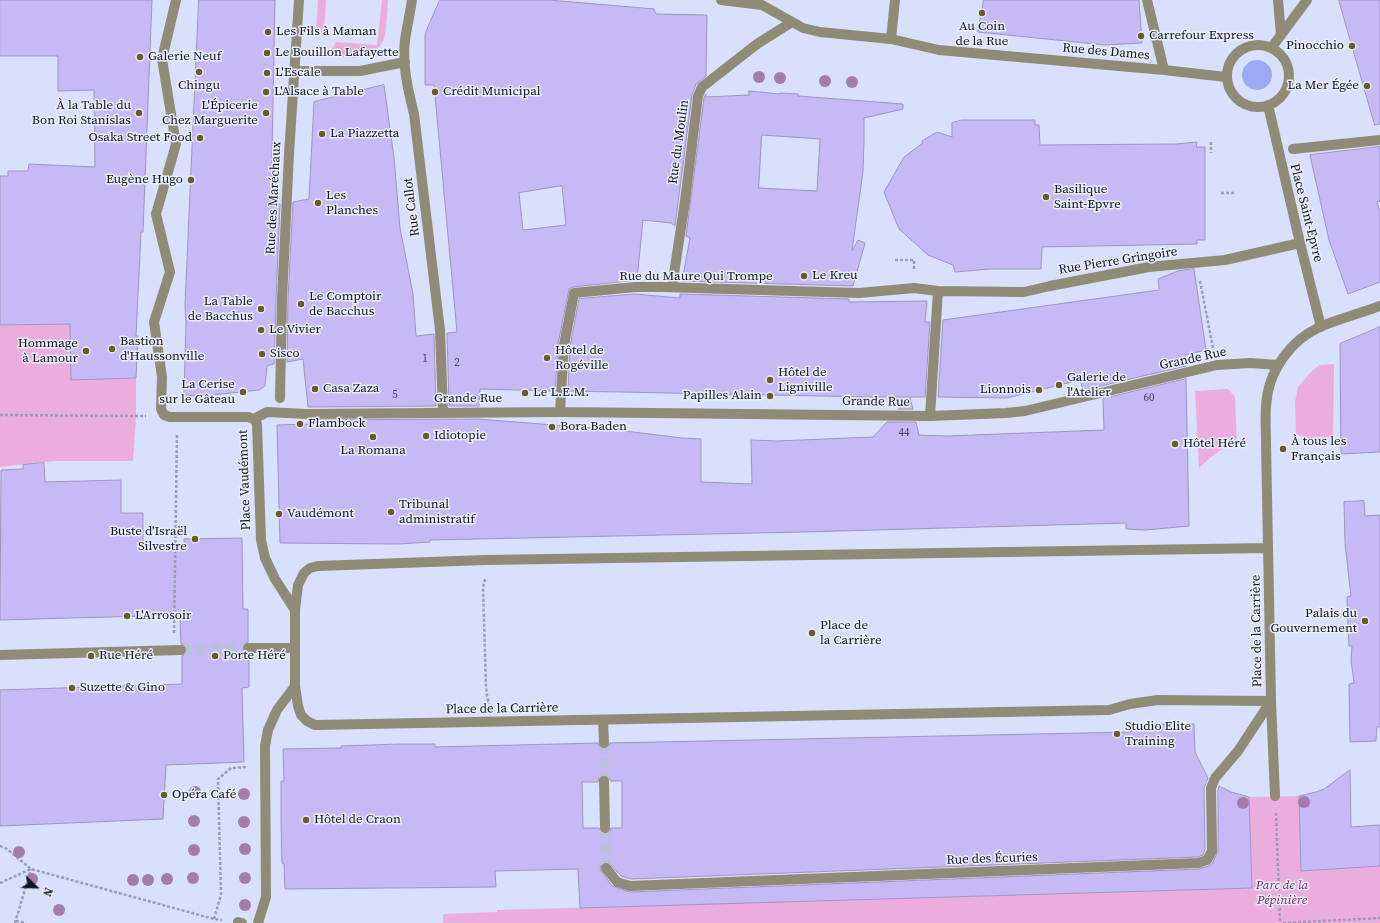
<!DOCTYPE html>
<meta charset="utf-8">
<style>
body{margin:0}
#map{position:relative;width:1380px;height:923px;overflow:hidden;background:#d9e0fd;font-family:"Source Serif 4",serif}
canvas{display:block}
.north{position:absolute;left:16px;top:867px;width:40px;height:40px;-webkit-text-stroke:3px #ebeef8;paint-order:stroke;rotate:113deg;font-size:11px;font-weight:700;line-height:16px;text-align:center;color:#101424}
.north::after{content:'';display:block;margin:auto;width:14px;height:18px;background:#101424;clip-path:polygon(50% 0,100% 100%,50% 72%,0 100%)}
</style>
<div id="map">
<canvas width="1380" height="923"></canvas>
<div class="north">N</div>
</div>
<script>
const c = document.querySelector('canvas').getContext('2d');
c.lineJoin = 'round';
function fill(path, color) { c.fillStyle = color; c.fill(path, 'evenodd'); }
function stroke(path, color, width, dash) { c.strokeStyle = color; c.lineWidth = width; c.lineCap = dash ? 'butt' : 'round'; c.setLineDash(dash || []); c.stroke(path); }
function drawText(font, color, halo, rows, align = 'center') {
  c.font = font + ' "Source Serif 4",serif'; c.lineWidth = 3; c.setLineDash([]); c.textBaseline = 'middle'; c.strokeStyle = halo; c.fillStyle = color; for (const [text, x, y, turn = 0] of rows) {
    c.save(); c.translate(x, y); c.rotate((+turn || 0) * Math.PI / 180); c.textAlign = isNaN(turn) ? turn : align; if (halo) c.strokeText(text, 0, 0); c.fillText(text, 0, 0); c.restore();
  }
}
const green = new Path2D(`
 M318,0H326L324,32L316,36Z
 M382,0H388C387,9 387,34 383,41C373,60 347,62 330,52L336,42L377,45Z
 M70,324L71,379L136,378V417L133,461H54L0,467V325Z
 M1334,364L1333,438L1315,437L1309,439L1296,434L1295,402L1298,387L1311,372L1319,365Z
 M1227,389L1230,391L1235,397L1237,443C1220,448 1212,456 1199,468L1195,391Z
 M1299,796L1301,871L1380,866V923H443V914L497,912V910L1252,888L1249,797Z`);
const water = new Path2D(`
 M1242 75a15 15 0 1 1 30 0a15 15 0 1 1-30 0Z`);
const building = new Path2D(`
 M0,0H152L143,232H141L136,336H138L136,378L71,380L70,324L0,325V176H8V171H28L29,164L95,167L94,90L58,91V56H0Z
 M199,0H275L271,206L280,204L276,299L274,364L267,366L265,386L259,390L213,395L214,397L184,395L186,324L185,306Z
 M440,0H549L654,9L656,14L707,15L706,76L696,84L692,95L675,226L671,223L643,220L637,280L573,287L569,289L558,344L555,391L480,389L479,406H449L447,333L457,332L434,85H425V34ZM562,186L566,225L523,230L519,193Z
 M984,0H1139L1142,43L1105,45L978,32Z
 M1339,0H1380V124L1375,125Z
 M384,85L394,158L400,228L413,294L416,336L434,334L436,406L308,407L303,359L287,362L288,299L293,202L309,199L314,102Z
 M749,91L780,94V93L798,94V96L903,104V109L864,118V141L863,171L852,251L858,240L865,243L853,286L682,281L690,238L686,236L704,98L706,94V97L749,95ZM762,135L820,139L817,191L759,188Z
 M962,120H1035V125H1039L1040,145L1176,144L1197,142L1196,147H1205V240H1197V244L1042,247L1041,269H990L955,272L953,265L928,255L899,229L884,192L904,157L923,143L922,141L937,132L952,137V123Z
 M1380,147V201L1377,202L1380,211V282L1348,294L1329,240L1310,155Z
 M1194,269L1206,350L1185,355L1186,366L1083,390L1080,380L1007,398L938,397L943,320L1159,290L1158,279L1178,271Z
 M635,294L680,298V294L849,299V302L927,301L925,322H930L925,397H870L568,391L570,346L579,299Z
 M1380,327V452L1341,454L1340,344Z
 M1186,379L1189,526L1145,530L1126,529V523L803,532L430,540V542L398,544L280,543L277,425L310,424L309,420L478,419L617,430L682,438L701,439V482L752,484L751,440L777,441L873,437L887,422H916L919,435L947,436L1104,430L1103,399Z
 M910,398L913,409H899Z
 M44,463L45,482L121,480V513H143V546L184,544V539L242,538L243,609H248V642L243,644L242,648L244,653L249,654V687L242,688L244,762L166,765L163,819L0,826V690L182,684V656L186,653L187,650L186,646L181,644L180,615L0,620L1,470L23,469V465Z
 M1364,501L1365,516L1380,515V727H1377L1376,741L1350,742L1349,684L1354,683L1351,660L1352,646H1349L1348,626L1347,597L1351,596L1345,543L1344,502Z
 M1131,724H1194L1195,752L1208,778L1204,788L1205,849L1203,855L1197,857L631,879L621,876L608,862L602,863L600,869L612,886L630,892L1198,869L1209,866L1212,864L1218,851V789L1219,786L1231,792L1249,797L1252,888L580,908L578,869L495,871L496,887L285,889L284,864L282,863L281,824V781H284L283,749L341,748V746L399,744H435V747L598,743L599,747L604,749L608,748L610,743L1131,732ZM601,775L607,776L611,781H622V828H611L610,831L606,834L602,833L599,828H583L582,782H598L599,778Z
 M1350,770L1351,827L1380,825V866L1301,871L1299,796L1316,792L1324,789Z`);
const streetTunnel = new Path2D(`
 M181,650L248,648
 M604,743V781
 M605,828L606,868`);
const path = new Path2D(`
 M1211,142V153
 M1221,193H1235
 M895,260H914V270
 M1200,281L1213,348
 M0,415L146,416
 M485,579L483,588L486,686L487,696L489,704
 M174,633L177,434
 M1276,813L1280,923
 M0,846L7,849L31,869L214,919L222,920
 M0,883L31,869
 M214,919L221,895L218,779L231,768L248,767
 M16,921L26,923
 M15,923L31,869
 M1283,923L1380,918`);
const lane = new Path2D(`
 M1271,701L1275,796`);
const street = new Path2D(`
 M176,0L162,59L176,144L156,214L170,272L154,322L162,377L161,409L164,415L170,417H248L254,419L257,424L261,540L265,558L275,579L295,610
 M412,0C410,13 407,27 405,40C402,65 408,90 414,114L440,330L443,412
 M721,0L762,5L803,28L820,32L891,39L939,50L1164,70L1226,77
 M1147,0L1164,70
 M1278,0L1281,35
 M891,39L895,0
 M1227 76a31 31 0 1 1 62 0a31 31 0 1 1-62 0Z
 M1272,47L1307,0
 M294,71H360L405,62
 M1268,105L1300,243L1321,327
 M1293,149L1380,140
 M672,287L685,201L698,96L702,87L757,44L792,22
 M280,398L282,299L289,154L299,0
 M560,412L564,345L574,293L635,287H662L859,293L914,288L938,291L1024,292L1050,286L1149,267L1225,260L1300,243
 M930,416L938,291
 M254,419L267,412L306,414L560,412L930,416L1006,413L1025,411L1217,365L1250,363L1278,365
 M1268,548L485,560L318,566L310,568L304,573L298,585L295,610V686L298,706L301,715L307,721L315,725L1109,710L1130,704L1158,700L1271,701
 M248,648H295
 M0,655L181,650
 M1271,701L1266,443C1266,430 1265,418 1266,406C1268,371 1290,340 1322,326C1340,319 1361,313 1380,306
 M603,720L604,743
 M604,781L605,828
 M606,868L617,882L630,886L1198,863L1207,860L1212,851L1211,788L1215,778L1238,751L1271,701
 M238,922L242,923
 M258,923L266,897L265,746L268,730L277,710L295,686`);
const trees = [
 [759,77],
 [780,78],
 [825,81],
 [852,82],
 [195,792],
 [244,794],
 [1304,802],
 [1243,803],
 [194,821],
 [244,822],
 [245,849],
 [194,850],
 [19,852],
 [193,878],
 [245,878],
 [32,879],
 [167,879],
 [133,880],
 [148,880],
 [245,905],
 [59,910]
];
const markers = [
 [982,13,4,"#6a5c29"],
 [268,32,4,"#6a5c29"],
 [1141,36,4,"#6a5c29"],
 [1352,46,4,"#6a5c29"],
 [267,53,4,"#6a5c29"],
 [140,57,4,"#6a5c29"],
 [199,72,4,"#6a5c29"],
 [267,73,4,"#6a5c29"],
 [1367,86,4,"#6a5c29"],
 [266,92,4,"#6a5c29"],
 [435,92,4,"#6a5c29"],
 [139,113,4,"#6a5c29"],
 [266,113,4,"#6a5c29"],
 [322,134,4,"#6a5c29"],
 [200,138,4,"#6a5c29"],
 [191,180,4,"#6a5c29"],
 [1046,197,4,"#6a5c29"],
 [318,203,4,"#6a5c29"],
 [804,276,4,"#6a5c29"],
 [301,304,4,"#6a5c29"],
 [261,309,4,"#6a5c29"],
 [261,330,4,"#6a5c29"],
 [112,349,4,"#6a5c29"],
 [86,351,4,"#6a5c29"],
 [262,354,4,"#6a5c29"],
 [547,358,4,"#6a5c29"],
 [770,380,4,"#6a5c29"],
 [1059,385,4,"#6a5c29"],
 [315,389,4,"#6a5c29"],
 [1039,390,4,"#6a5c29"],
 [243,392,4,"#6a5c29"],
 [525,393,4,"#6a5c29"],
 [770,396,4,"#6a5c29"],
 [300,424,4,"#6a5c29"],
 [552,427,4,"#6a5c29"],
 [426,436,4,"#6a5c29"],
 [373,437,4,"#6a5c29"],
 [1175,444,4,"#6a5c29"],
 [1283,449,4,"#6a5c29"],
 [391,512,4,"#6a5c29"],
 [279,514,4,"#6a5c29"],
 [195,539,4,"#6a5c29"],
 [127,616,4,"#6a5c29"],
 [1365,621,4,"#6a5c29"],
 [812,633,4,"#6a5c29"],
 [91,656,4,"#6a5c29"],
 [215,656,4,"#6a5c29"],
 [72,688,4,"#6a5c29"],
 [1117,734,4,"#6a5c29"],
 [164,795,4,"#6a5c29"],
 [306,820,4,"#6a5c29"]
];
const numberNames = [
 ["1",425,359],
 ["2",457,363],
 ["5",395,395],
 ["60",1149,398],
 ["44",904,433]
];
const poiNames = [
 ["Au Coin",982,27,"center"],
 ["de la Rue",982,42,"center"],
 ["Les Fils à Maman",276,32],
 ["Carrefour Express",1149,36],
 ["Pinocchio",1344,46,"right"],
 ["Le Bouillon Lafayette",275,53],
 ["Galerie Neuf",148,57],
 ["L'Escale",275,73],
 ["Chingu",199,86,"center"],
 ["La Mer Égée",1359,86,"right"],
 ["L'Alsace à Table",274,92],
 ["Crédit Municipal",443,92],
 ["À la Table du",131,106,"right"],
 ["Bon Roi Stanislas",131,121,"right"],
 ["L'Épicerie",258,106,"right"],
 ["Chez Marguerite",258,121,"right"],
 ["La Piazzetta",330,134],
 ["Osaka Street Food",192,138,"right"],
 ["Eugène Hugo",183,180,"right"],
 ["Basilique",1054,190],
 ["Saint-Epvre",1054,205],
 ["Les",326,196],
 ["Planches",326,211],
 ["Le Kreu",812,276],
 ["Le Comptoir",309,297],
 ["de Bacchus",309,312],
 ["La Table",253,302,"right"],
 ["de Bacchus",253,317,"right"],
 ["Le Vivier",269,330],
 ["Bastion",120,342],
 ["d'Haussonville",120,357],
 ["Hommage",78,344,"right"],
 ["à Lamour",78,359,"right"],
 ["Hôtel de",555,351],
 ["Rogéville",555,366],
 ["Sisco",270,354],
 ["Hôtel de",778,373],
 ["Ligniville",778,388],
 ["Galerie de",1067,378],
 ["l'Atelier",1067,393],
 ["La Cerise",235,385,"right"],
 ["sur le Gâteau",235,400,"right"],
 ["Casa Zaza",323,389],
 ["Lionnois",1031,390,"right"],
 ["Le L.E.M.",533,393],
 ["Papilles Alain",762,396,"right"],
 ["Flambock",308,424],
 ["Bora Baden",560,427],
 ["Idiotopie",434,436],
 ["À tous les",1291,442],
 ["Français",1291,457],
 ["Hôtel Héré",1183,444],
 ["La Romana",373,451,"center"],
 ["Tribunal",399,505],
 ["administratif",399,520],
 ["Vaudémont",287,514],
 ["Buste d'Israël",187,532,"right"],
 ["Silvestre",187,547,"right"],
 ["Palais du",1357,614,"right"],
 ["Gouvernement",1357,629,"right"],
 ["L'Arrosoir",135,616],
 ["Place de",820,626],
 ["la Carrière",820,641],
 ["Rue Héré",99,656],
 ["Porte Héré",223,656],
 ["Suzette & Gino",80,688],
 ["Studio Elite",1125,727],
 ["Training",1125,742],
 ["Opéra Café",172,795],
 ["Hôtel de Craon",314,820]
];
const streetNames = [
 ["Rue des Dames",1106,52,5],
 ["Rue du Moulin",679,142,-82],
 ["Rue des Maréchaux",274,198,-87],
 ["Rue Callot",412,207,-97],
 ["Place Saint-Epvre",1306,213,76],
 ["Rue Pierre Gringoire",1118,261,-9],
 ["Rue du Maure Qui Trompe",696,277],
 ["Grande Rue",1193,359,-12],
 ["Grande Rue",468,399],
 ["Grande Rue",876,402,1],
 ["Place Vaudémont",245,480,-92],
 ["Place de la Carrière",1257,631,-91],
 ["Place de la Carrière",502,709,-1],
 ["Rue des Écuries",992,859,-2]
];
const parkNames = [
 ["Parc de la",1282,886],
 ["Pépinière",1282,901]
];
fill(green, '#ebadde');
fill(water, '#9baaf2');
fill(building, '#c6b9f5');
stroke(building, '#9d94c1', 1);
stroke(streetTunnel, '#bbc1dc', 10, [10, 5]);
stroke(path, '#979db6', 2.5, [3, 2]);
stroke(lane, '#908b76', 10);
stroke(street, '#908b76', 10);
c.fillStyle = '#a37cad';
for (const [x, y] of trees) { c.beginPath(); c.arc(x, y, 6, 0, 2 * Math.PI); c.fill(); }
for (const [x, y, r, color] of markers) { const dot = new Path2D(); dot.arc(x, y, r, 0, 2 * Math.PI); c.fillStyle = color; c.fill(dot); stroke(dot, '#ebeef8', 1.5); }
drawText('11px', '#3e3d58', null, numberNames);
drawText('13px', '#101424', '#ebeef8', poiNames, 'left');
drawText('13px', '#101424', '#ebeef8', streetNames);
drawText('italic 13px', '#772a6c', '#ebeef8', parkNames);
</script>
